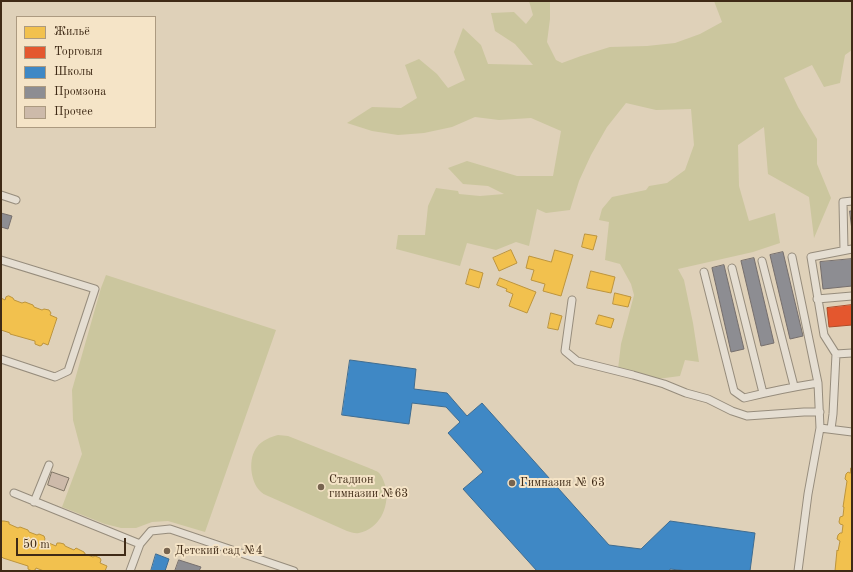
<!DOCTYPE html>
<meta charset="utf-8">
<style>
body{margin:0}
#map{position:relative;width:853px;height:572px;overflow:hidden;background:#dfd1b9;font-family:"Old Standard TT",serif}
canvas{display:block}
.frame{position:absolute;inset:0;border:2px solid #3f2a16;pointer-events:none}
.legend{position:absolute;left:16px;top:16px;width:140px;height:112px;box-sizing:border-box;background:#f5e4c7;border:1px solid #ac9a80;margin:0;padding:5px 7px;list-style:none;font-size:12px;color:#3f2a16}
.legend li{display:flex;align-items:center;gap:8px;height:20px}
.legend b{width:20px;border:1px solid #ac9a80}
.scale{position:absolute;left:16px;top:538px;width:110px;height:18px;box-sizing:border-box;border:2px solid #3f2a16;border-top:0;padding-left:5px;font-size:12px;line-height:14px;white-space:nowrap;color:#3f2a16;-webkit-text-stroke:3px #f5e4c7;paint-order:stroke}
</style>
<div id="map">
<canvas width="853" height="572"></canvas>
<div class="frame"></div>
<ul class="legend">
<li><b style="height:11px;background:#f2c14e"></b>Жильё</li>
<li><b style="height:11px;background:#e4572e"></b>Торговля</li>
<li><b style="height:11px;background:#3f88c5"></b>Школы</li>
<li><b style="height:11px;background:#8d8d92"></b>Промзона</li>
<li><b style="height:11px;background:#cdbaaa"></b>Прочее</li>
</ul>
<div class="scale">50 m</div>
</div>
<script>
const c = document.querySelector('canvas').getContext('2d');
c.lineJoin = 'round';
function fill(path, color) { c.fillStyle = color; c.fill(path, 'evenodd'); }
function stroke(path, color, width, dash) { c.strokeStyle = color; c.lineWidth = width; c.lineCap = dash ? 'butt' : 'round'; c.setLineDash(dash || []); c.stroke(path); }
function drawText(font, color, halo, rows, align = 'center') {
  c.font = font + ' "Old Standard TT",serif'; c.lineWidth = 4; c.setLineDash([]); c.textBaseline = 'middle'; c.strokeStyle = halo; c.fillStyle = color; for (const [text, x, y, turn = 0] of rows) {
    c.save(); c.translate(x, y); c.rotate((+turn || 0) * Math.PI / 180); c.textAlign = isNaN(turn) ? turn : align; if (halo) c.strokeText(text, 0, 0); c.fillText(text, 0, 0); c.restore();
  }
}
const green = new Path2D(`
 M529,1H550V19L547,42L556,60L562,63L581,56L610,47L647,46L675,43L700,34L722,22L714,1H733L734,2L735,1H852V50L845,55L840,83L824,87L812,65L784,78L798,107L817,139V164L831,198L814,238L809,197L768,174L764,127L738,145L739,186L749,221L775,213L780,243L753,252L678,269L684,280L693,323L699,362L685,360L680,376L657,379L618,369L621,344L634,295L631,284L620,264L605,260L609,222L599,220L602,209L612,197L646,190L649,186L667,183L685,170L694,145L691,109L656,110L626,103L607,127L591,155L579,181L570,210L546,213L537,209L529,246L516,242L496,250L467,243L460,266L396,249L398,235H425L428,206L436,188L458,191L459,194L480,196L504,194L488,186L463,184L448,168L467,161L517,176H553L561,131L531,118L499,120L475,117L452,127L424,133L398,135L372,131L347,123L372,107L401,108L417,98L405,65L419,59L437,74L448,88L465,80L454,52L463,28L481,45L488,64L533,65L515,44L495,31L491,13L514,12L526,24L533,15Z
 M106,275L276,330L205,532L168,521L152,522L136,528H121L105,524L62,507L82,454L73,420L72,390L101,288Z
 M278,435L288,436L369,468C373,470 378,471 380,474C383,478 385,484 386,489C389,508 379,529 359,533C355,534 351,532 347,531L268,496C265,495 262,493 260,491C250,481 248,458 257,447C262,440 271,437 278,435Z`);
const homes = new Path2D(`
 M585,234L597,236L593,250L582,247Z
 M511,250L517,263L499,271L493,258Z
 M555,250L573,255L561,296L543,291L545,284L531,280L534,270L526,268L529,256L551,262Z
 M470,269L483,273L479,288L466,284Z
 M591,271L615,277L611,293L587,288Z
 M500,278L536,292L527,313L509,306L513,294L506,291L507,289L497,285Z
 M615,293L631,297L628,307L613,304Z
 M9,296L13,298L14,300L22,303L25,302L33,305L34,307L42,310L44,309L49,310L51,313L50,315L57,318L48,345L43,343L42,345L40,346L35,344V341L10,334V333L1,330V331V298L5,300L6,297Z
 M551,313L562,316L558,330L548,328Z
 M599,315L614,319L611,328L596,324Z
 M851,468H852V571H835L837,550L838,551L840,541L837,539L838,535L840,533H842L843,525L840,524L839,522L840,517L843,516L844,507H843L847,481L845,479L846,474L848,472L850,473Z
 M1,521H4L9,522V524L18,528L20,527L28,530L29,532L37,535L39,534L44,536L45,539L44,541L56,546L57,543H60L64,544L65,546L74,550L76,548L84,552L85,554L93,557L95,556L100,558L101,560L100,563L107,566L105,571H44L36,568L35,570L32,571L28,569V566L3,558L1,556Z`);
const shops = new Path2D(`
 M852,305V325L829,327L827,308Z`);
const schools = new Path2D(`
 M350,360L416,369L414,389L447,393L467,416L482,403L609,545L641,549L670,521L755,533L750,571H688L670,569V571H537L463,489L483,472L448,433L460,422L446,407L412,403L409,424L342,415Z
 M156,554L169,559L165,571H151Z`);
const industry = new Path2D(`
 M850,211H852V230Z
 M1,213L12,216L8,229L1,227Z
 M783,252L803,336L790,339L770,255Z
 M754,258L774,343L761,346L741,261Z
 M852,259V286L823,289L820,262Z
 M724,265L744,349L731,352L712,268Z
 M179,560L201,567L199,571H175Z`);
const building = new Path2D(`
 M52,472L69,478L64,491L48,485Z`);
const lane = new Path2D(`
 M1,195L16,200
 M844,250L843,202L852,201
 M792,257L818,383L820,428
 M1,260L95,289L68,371L55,377L1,359
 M762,261L794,386
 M732,268L763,393
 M704,272L734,391L744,398C768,392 793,387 818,383
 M817,299L852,296
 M572,300L565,351L577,361L633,375L664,384L686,393L708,399L732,411L747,416L804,412H820
 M836,354L852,353
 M831,429L833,414L836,354L824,335L811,257L852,249
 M14,493L140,544
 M34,502L49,465
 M130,571L140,544L151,531L170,529L294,571
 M798,571L808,494L820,428L852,432`);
const markers = [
 [512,483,4,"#77644f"],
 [321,487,4,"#77644f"],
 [167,551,4,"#77644f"]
];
const poiNames = [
 ["Стадион",329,480],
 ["гимназии №63",329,494],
 ["Гимназия № 63",520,483],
 ["Детский сад №4",175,551]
];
fill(green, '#cbc69e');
fill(homes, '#f2c14e');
stroke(homes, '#bc943d', 1);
fill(shops, '#e4572e');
stroke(shops, '#b24a27', 1);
fill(schools, '#3f88c5');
stroke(schools, '#3f6c90', 1);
fill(industry, '#8d8d92');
stroke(industry, '#766f6d', 1);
fill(building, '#cdbaaa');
stroke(building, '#807566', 1);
stroke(lane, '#968c7c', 9);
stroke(lane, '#e5ded2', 7);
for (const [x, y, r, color] of markers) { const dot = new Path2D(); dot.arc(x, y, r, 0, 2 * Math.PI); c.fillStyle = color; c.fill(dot); stroke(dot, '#f5e4c7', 1.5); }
drawText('12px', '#3f2a16', '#f5e4c7', poiNames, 'left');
</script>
